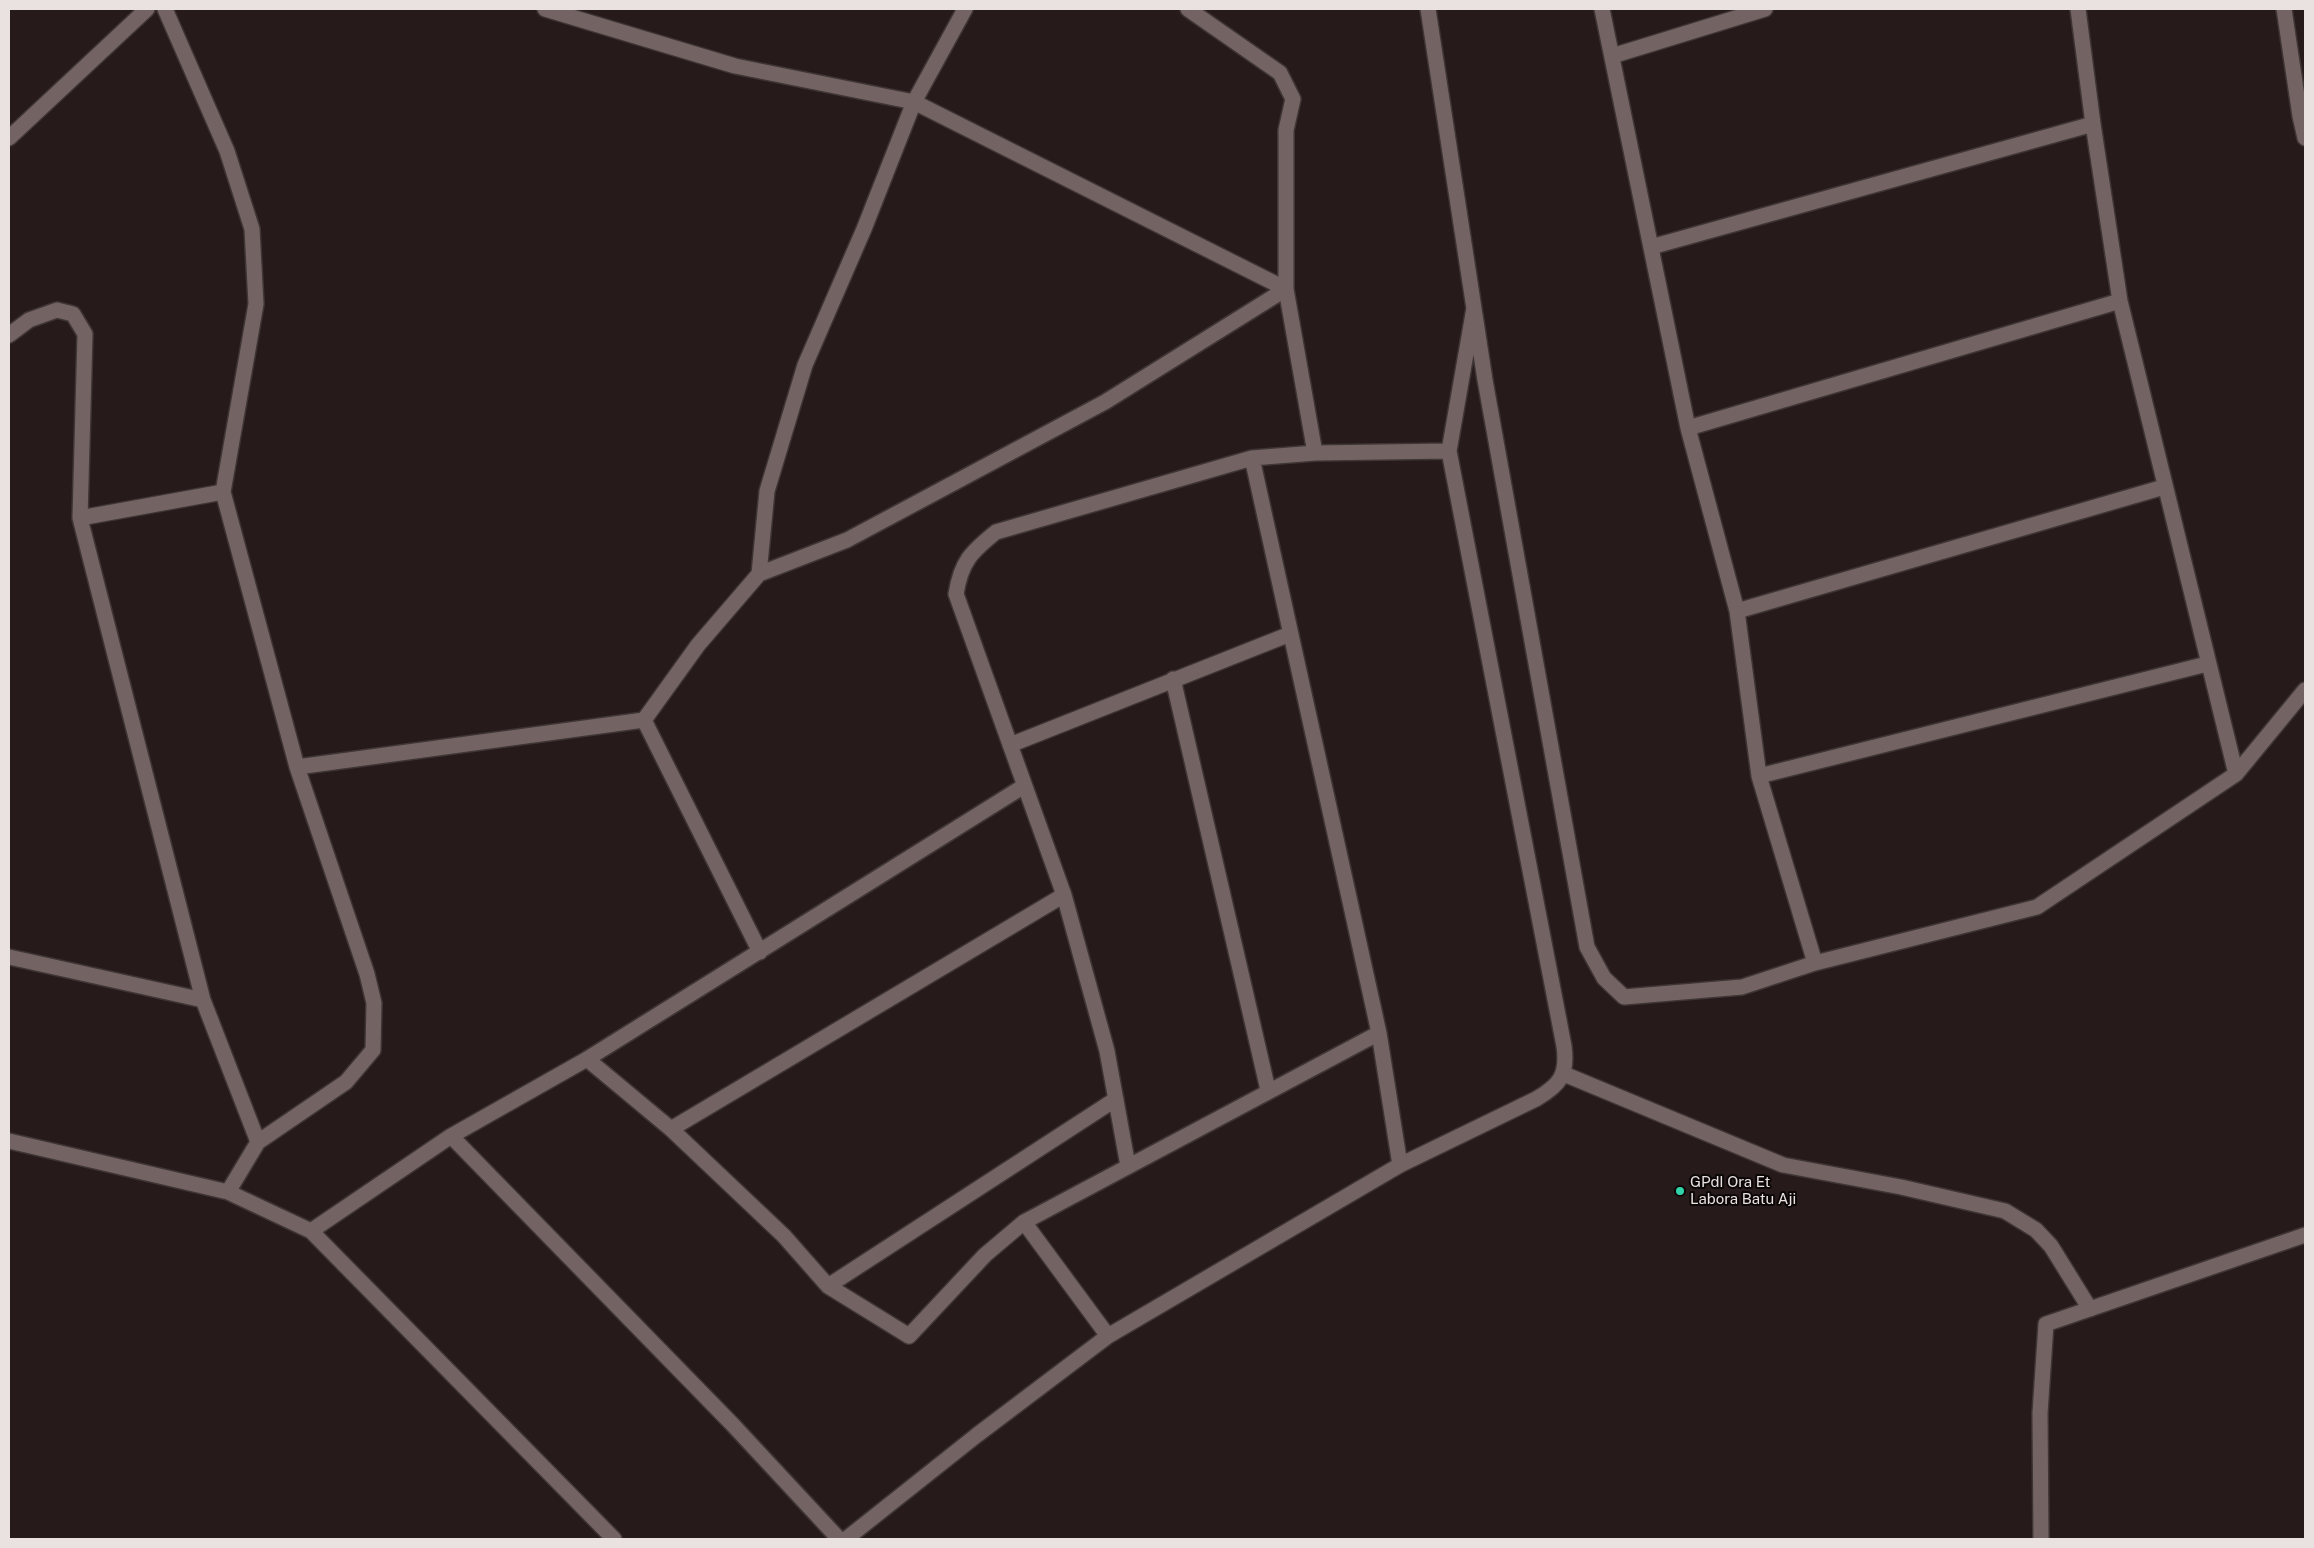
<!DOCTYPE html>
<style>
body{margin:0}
#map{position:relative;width:2314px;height:1548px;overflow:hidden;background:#271a1a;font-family:"Public Sans",sans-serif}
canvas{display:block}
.frame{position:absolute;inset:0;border:10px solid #eae1e1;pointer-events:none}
</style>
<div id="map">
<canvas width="2314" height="1548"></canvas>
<div class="frame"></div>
</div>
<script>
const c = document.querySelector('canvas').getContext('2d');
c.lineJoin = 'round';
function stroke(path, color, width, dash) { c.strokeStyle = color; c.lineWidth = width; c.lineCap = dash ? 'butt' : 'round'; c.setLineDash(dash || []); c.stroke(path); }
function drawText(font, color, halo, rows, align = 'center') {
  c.font = font + ' "Public Sans",sans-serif'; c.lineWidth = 4; c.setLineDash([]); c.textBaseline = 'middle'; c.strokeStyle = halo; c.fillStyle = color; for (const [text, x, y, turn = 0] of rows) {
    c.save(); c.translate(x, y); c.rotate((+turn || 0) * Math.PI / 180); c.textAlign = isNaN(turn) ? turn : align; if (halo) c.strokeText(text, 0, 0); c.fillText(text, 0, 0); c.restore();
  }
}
const street = new Path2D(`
 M165,9L227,151L252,229L256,304L223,492L297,767L367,974L374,1003L373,1050L346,1082L258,1142L228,1192L311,1231
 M545,9L735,66L914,102L1286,289
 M1188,9L1280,73L1293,99L1286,130V289L1315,453
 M1428,9L1485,380L1587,947L1604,978L1624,997L1742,987L1815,963
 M1602,9L1688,428L1737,611L1759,776L1815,963L2037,907L2236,774L2305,690
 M2078,9L2093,124L2120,301L2236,774
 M2284,9L2300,116L2305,138
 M1612,56L1765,9
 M9,138L147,9
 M1651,247L2093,124
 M9,335L29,320L57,310L73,314L85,334L80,518
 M1688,428L2120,301
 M223,492L80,518L203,1000L258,1142
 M759,574L847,540L1105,402L1286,289
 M1737,611L2164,487
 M1173,679L1268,1090
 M644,720L698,645L759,574L767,491L805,365L864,229L914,102L965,9
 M1010,745L1290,634
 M297,767L644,720L760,952
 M1759,776L2207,664
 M9,957L203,1000
 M587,1059L671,1129L784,1236L828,1286L909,1336L985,1255L1024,1222L1379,1033
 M1564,1074L1783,1165L1901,1187L2005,1211L2036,1230L2051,1246L2090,1309
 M671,1129L1064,895
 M451,1136L733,1425L839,1539
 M9,1141L228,1192
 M1400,1165L1379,1033L1252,458L1315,453L1449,451
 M1128,1166L1107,1051L1064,895L956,594C961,562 971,552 996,532L1252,458
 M1024,1222L1108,1336
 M828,1286L1116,1099
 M614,1539L311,1231L451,1136L587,1059L1024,786
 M846,1539L977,1435L1108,1336L1400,1165L1536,1099C1560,1085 1568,1075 1564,1046L1449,451L1474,308
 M2041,1539L2040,1413L2046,1324L2305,1235`);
const markers = [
 [1680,1191,5,"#31d4a9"]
];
const poiNames = [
 ["GPdI Ora Et",1690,1182],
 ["Labora Batu Aji",1690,1199]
];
stroke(street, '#3f3535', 18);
stroke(street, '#736463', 15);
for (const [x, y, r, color] of markers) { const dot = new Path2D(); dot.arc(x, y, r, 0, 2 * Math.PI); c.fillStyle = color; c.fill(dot); stroke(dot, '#0c0707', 2); }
drawText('15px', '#eae1e1', '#0c0707', poiNames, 'left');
</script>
